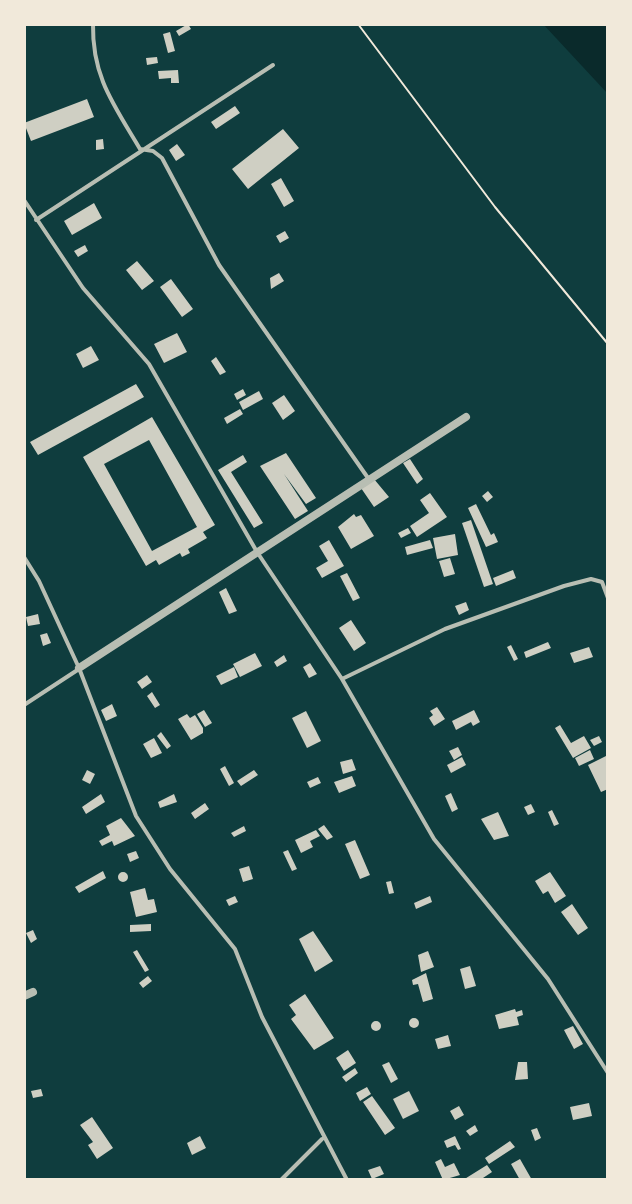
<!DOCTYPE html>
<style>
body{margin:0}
#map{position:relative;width:632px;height:1204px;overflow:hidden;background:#0f3d3e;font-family:"DejaVu Sans",sans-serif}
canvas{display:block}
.frame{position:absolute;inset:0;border:26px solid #f1e9da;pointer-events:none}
</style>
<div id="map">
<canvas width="632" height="1204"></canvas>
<div class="frame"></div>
</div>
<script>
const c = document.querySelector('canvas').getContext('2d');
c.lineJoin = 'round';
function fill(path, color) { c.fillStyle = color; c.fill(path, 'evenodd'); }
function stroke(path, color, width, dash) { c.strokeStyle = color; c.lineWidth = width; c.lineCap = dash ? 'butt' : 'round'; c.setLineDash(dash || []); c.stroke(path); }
const water = new Path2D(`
 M543,24H608V94Z`);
const building = new Path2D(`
 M188,24L191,29L179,36L176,31Z
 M170,32L175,51L168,53L163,34Z
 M157,57L158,63L147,65L146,58Z
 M178,70L179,83H171V78L159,79L158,71Z
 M87,99L94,117L31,141L24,123Z
 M235,106L240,113L216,129L211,122Z
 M283,129L299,148L248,189L232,169Z
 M103,139L104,149L96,150V140Z
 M177,144L185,155L176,161L169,150Z
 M281,178L294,201L284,207L271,184Z
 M94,203L102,218L72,235L64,221Z
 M285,231L289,238L280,243L276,236Z
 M85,245L88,251L78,257L74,251Z
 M137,261L154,281L142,290L126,270Z
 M279,273L284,281L271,289L270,278Z
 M171,279L193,309L182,317L160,287Z
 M177,333L187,352L164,363L154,344Z
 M91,346L99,360L83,368L76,354Z
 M216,357L226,372L220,375L211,361Z
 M136,384L144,397L38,455L30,442Z
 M243,389L246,395L237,400L234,394Z
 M259,391L263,399L243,410L239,402Z
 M284,395L295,411L283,420L272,403Z
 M240,409L243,414L227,424L224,418Z
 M152,417L215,525L203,532L207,538L188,549L190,553L182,557L180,553L159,565L156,560L146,566L83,457ZM149,440L197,527L152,551L104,464Z
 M286,453L316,498L306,504L284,474L308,511L295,519L260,466Z
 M243,455L247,462L231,472L263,523L254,528L218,470Z
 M410,459L423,479L417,484L403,463Z
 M374,479L389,497L374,507L361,488Z
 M488,491L493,497L487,502L482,496Z
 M430,493L447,517L417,537L410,526L429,513L420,500Z
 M476,504L491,535L494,533L498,542L486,547L468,508Z
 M354,514L356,517L361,515L374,536L351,549L338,527Z
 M471,520L493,584L484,587L462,523Z
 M408,528L411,533L401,538L398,533Z
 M455,534L458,555L437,559L433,538Z
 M329,540L344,566L322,578L316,568L328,561L319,546Z
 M430,540L433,548L407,555L405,547Z
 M450,558L455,574L444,577L439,561Z
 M513,570L516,578L496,586L493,578Z
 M347,573L360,598L353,601L340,576Z
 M226,588L237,611L229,614L219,592Z
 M466,602L469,610L459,615L455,606Z
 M38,614L40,624L28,626L26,617Z
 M351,620L366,643L354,651L339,628Z
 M47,633L51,643L43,646L40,635Z
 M548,642L551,648L526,658L524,652Z
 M511,645L518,659L514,661L507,647Z
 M589,647L593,657L574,663L570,653Z
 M255,653L262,666L240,677L233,664Z
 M284,655L287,661L277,667L274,662Z
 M310,663L317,674L309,678L303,667Z
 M234,667L238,677L221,685L216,676Z
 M147,675L152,682L142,689L137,682Z
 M152,692L160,705L155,708L147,696Z
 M112,704L117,716L106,721L101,710Z
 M437,707L445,719L434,726L429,718L433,715L430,711Z
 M204,710L212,723L205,727L197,714Z
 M474,710L480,722L473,726L471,722L456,730L452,721Z
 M306,711L321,741L307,748L292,718Z
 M187,714L190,718L195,715L203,728V733L191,740L178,719Z
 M560,725L571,743L584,736L591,748L573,758L555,728Z
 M161,732L171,746L167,749L157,736Z
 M599,736L602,742L594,746L590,740Z
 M154,738L162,753L151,758L143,744Z
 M458,747L462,755L454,760L449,751Z
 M590,750L594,759L579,766L575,758Z
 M608,755V789L601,792L588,765Z
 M462,757L466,765L451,773L447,765Z
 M352,759L356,770L343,774L340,762Z
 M225,766L234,783L229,786L220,769Z
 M87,770L95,774L90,784L82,780Z
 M254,770L258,775L241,786L237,781Z
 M352,776L356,786L339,793L334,782Z
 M318,777L321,783L310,788L307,782Z
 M451,793L458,809L452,812L445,796Z
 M101,794L105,802L86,814L82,807Z
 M174,794L177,802L160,808L158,802Z
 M205,803L209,809L195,819L191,813Z
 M531,804L535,812L528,815L524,807Z
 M552,810L559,824L554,826L548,812Z
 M498,812L509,836L494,840L481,819Z
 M121,818L135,836L114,846L112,841L102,846L99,841L110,835L106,826Z
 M324,825L333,837L327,840L318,829Z
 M244,826L246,831L234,837L231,833Z
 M316,830L320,836L310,841L313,847L301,853L295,840Z
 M355,840L370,875L360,879L345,844Z
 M288,850L297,869L292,871L283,852Z
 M136,851L139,858L130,862L127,854Z
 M249,866L253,879L243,882L239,869Z
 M103,871L106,878L79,893L75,887Z
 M550,872L566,896L555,903L548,891L543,894L535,881Z
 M118 877a5 5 0 1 1 10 0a5 5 0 1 1-10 0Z
 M391,881L394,893L389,894L386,882Z
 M145,888L148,900L154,899L157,912L136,917L130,892Z
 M235,896L238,902L229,906L226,900Z
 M430,896L432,902L416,909L414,903Z
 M572,904L588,928L578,935L561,912Z
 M151,924V931L130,932V925Z
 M33,930L37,939L31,943L26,933Z
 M313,931L333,961L315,972L299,939Z
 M137,950L149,970L145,972L133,952Z
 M428,951L434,967L421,972L418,955Z
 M470,966L476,986L465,989L460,969Z
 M426,973L433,999L423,1002L418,984L413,985L412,980Z
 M148,976L152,981L143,988L139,983Z
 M305,994L334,1038L314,1050L291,1019L296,1015L289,1005Z
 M515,1009L516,1012L522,1010L523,1015L517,1017L519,1025L499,1029L495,1015Z
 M409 1023a5 5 0 1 1 10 0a5 5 0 1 1-10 0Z
 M371 1026a5 5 0 1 1 10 0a5 5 0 1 1-10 0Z
 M573,1026L583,1044L574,1049L564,1030Z
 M448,1035L451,1046L438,1049L435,1039Z
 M348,1050L356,1063L344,1071L336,1058Z
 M389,1062L398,1079L391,1083L382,1065Z
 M518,1062H527L528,1079L515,1080Z
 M355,1068L358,1073L346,1082L342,1077Z
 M367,1087L371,1094L360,1101L356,1093Z
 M41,1089L43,1096L33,1098L31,1091Z
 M409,1091L419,1111L403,1119L393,1099Z
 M372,1096L395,1128L385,1135L363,1102Z
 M589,1103L592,1116L573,1120L570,1107Z
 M459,1106L464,1115L455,1120L450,1111Z
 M92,1117L113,1148L97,1159L88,1145L93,1142L80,1125Z
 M475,1125L478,1131L470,1136L466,1131Z
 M537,1128L541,1138L535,1141L531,1130Z
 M200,1136L206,1148L192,1155L187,1143Z
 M455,1136L461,1149L458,1150L455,1145L447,1148L444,1141Z
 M510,1141L515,1147L489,1164L485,1158Z
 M441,1159L445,1167L454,1163L460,1175L443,1180L435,1162Z
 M520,1159L532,1180H520L511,1164Z
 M487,1165L492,1172L480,1180H463Z
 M380,1166L384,1174L372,1179L368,1170Z`);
const path = new Path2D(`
 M358,24L495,207L608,344`);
const service = new Path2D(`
 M93,24C92,77 114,105 140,149L153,151L162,158L219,265L368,478
 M24,200L83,288L149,364L257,552L342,679L434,839L548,979L608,1073
 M36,220L273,65
 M24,557L39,581L79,668L136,816L170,869L235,949L262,1017L347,1180
 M342,679L445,629L564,586L591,579L602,582L608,598
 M24,705L79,669
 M281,1180L322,1139`);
const minor = new Path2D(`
 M79,668L466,417
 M24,996L33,992`);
fill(water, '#0a2a2b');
fill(building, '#cfcfc3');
stroke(path, '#f1e9da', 2);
stroke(service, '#b8beb3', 4);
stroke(minor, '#b8beb3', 8);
</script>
